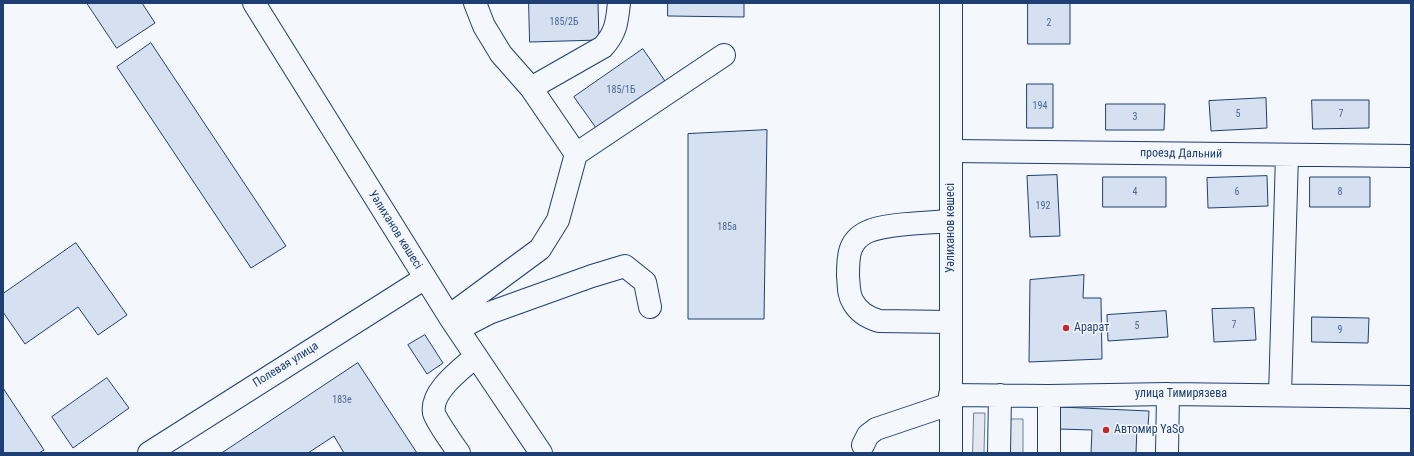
<!DOCTYPE html>
<meta charset="utf-8">
<style>
body{margin:0}
#map{position:relative;width:1414px;height:456px;overflow:hidden;background:#f4f7fb;font-family:"Roboto Condensed",sans-serif}
canvas{display:block}
.frame{position:absolute;inset:0;border:4px solid #1d3f73;pointer-events:none}
</style>
<div id="map">
<canvas width="1414" height="456"></canvas>
<div class="frame"></div>
</div>
<script>
const c = document.querySelector('canvas').getContext('2d');
c.lineJoin = 'round';
function fill(path, color) { c.fillStyle = color; c.fill(path, 'evenodd'); }
function stroke(path, color, width, dash) { c.strokeStyle = color; c.lineWidth = width; c.lineCap = dash ? 'butt' : 'round'; c.setLineDash(dash || []); c.stroke(path); }
function drawText(font, color, halo, rows, align = 'center') {
  c.font = font + ' "Roboto Condensed",sans-serif'; c.lineWidth = 3; c.setLineDash([]); c.textBaseline = 'middle'; c.strokeStyle = halo; c.fillStyle = color; for (const [text, x, y, turn = 0] of rows) {
    c.save(); c.translate(x, y); c.rotate((+turn || 0) * Math.PI / 180); c.textAlign = isNaN(turn) ? turn : align; if (halo) c.strokeText(text, 0, 0); c.fillText(text, 0, 0); c.restore();
  }
}
const parking = new Path2D(`
 M974,413H985L984,453H973Z
 M1002,419H1023V453H1001Z`);
const building = new Path2D(`
 M87,3H142L155,23L117,48Z
 M529,3H598L599,40L530,42Z
 M668,3H744V17L668,16Z
 M1028,3H1070V44H1028Z
 M151,43L286,246L251,268L117,67Z
 M643,49L667,84L599,132L574,97Z
 M1027,84H1053V128H1027Z
 M1266,98L1267,128L1211,131L1209,101Z
 M1312,100H1369V128L1313,129Z
 M1106,104H1165L1164,130H1106Z
 M767,130L764,319H688V134Z
 M1057,175L1060,236L1030,237L1027,176Z
 M1267,176L1268,206L1208,208L1207,178Z
 M1103,177H1166V207H1103Z
 M1310,177H1370V207H1310Z
 M76,243L127,315L98,335L78,307L25,344L3,312V294Z
 M1084,275L1083,298H1101L1102,359L1029,362L1030,280Z
 M1254,308L1256,340L1214,342L1212,309Z
 M1166,311L1168,337L1108,341L1107,315Z
 M1312,317L1369,318L1368,343L1312,342Z
 M425,335L443,363L427,374L408,345Z
 M358,363L417,453H344L334,436L308,453H222Z
 M107,378L129,408L73,448L52,417Z
 M3,388L44,450L39,453H3Z
 M1060,407L1149,411L1148,427L1137,426L1136,453H1091L1092,430L1059,429Z`);
const minor = new Path2D(`
 M254,3L449,316L541,453
 M531,88L603,47C616,33 617,22 619,3
 M952,151L1411,156
 M576,154L724,55
 M449,316L540,249L558,220L576,154L531,88L501,54L484,26L475,3
 M951,322L879,321C869,318 859,313 853,302C848,294 849,285 848,276C848,257 848,241 867,232C885,223 930,223 951,221
 M458,329L489,313L592,276L625,266L645,282L650,307
 M950,395L1049,396L1168,394L1411,397
 M1280,395L1287,155
 M863,445L868,435L876,429L950,404
 M149,453L425,278
 M459,453C454,446 436,420 434,413C430,391 462,369 476,356
 M999,453L1000,395
 M1049,453V396
 M1167,453L1168,394`);
const highway = new Path2D(`
 M951,453V3`);
const markers = [
 [1066,328,4,"#c62828"],
 [1106,430,4,"#c62828"]
];
const numberNames = [
 ["185/2Б",564,22],
 ["2",1049,23],
 ["185/1Б",621,90],
 ["194",1040,106],
 ["5",1238,114],
 ["7",1341,114],
 ["3",1135,117],
 ["4",1135,192],
 ["6",1237,192],
 ["8",1340,192],
 ["192",1043,206],
 ["185а",727,227],
 ["7",1234,325],
 ["5",1137,326],
 ["9",1340,330],
 ["183е",342,400]
];
const streetNames = [
 ["проезд Дальний",1181,154,1],
 ["Уәлиханов көшесі",951,228,-90],
 ["Уәлиханов көшесі",395,230,58],
 ["Полевая улица",286,365,-32],
 ["улица Тимирязева",1181,394]
];
const poiNames = [
 ["Арарат",1074,328],
 ["Автомир YaSo",1114,430]
];
fill(parking, '#e3e8f0');
stroke(parking, '#687fa3', 1);
fill(building, '#d5e0f0');
stroke(building, '#1d3f73', 1);
stroke(minor, '#1d3f73', 24);
stroke(highway, '#1d3f73', 24);
stroke(minor, '#f4f7fb', 22);
stroke(highway, '#f4f7fb', 22);
for (const [x, y, r, color] of markers) { const dot = new Path2D(); dot.arc(x, y, r, 0, 2 * Math.PI); c.fillStyle = color; c.fill(dot); stroke(dot, '#f4f7fb', 1.5); }
drawText('10px', '#4b6792', null, numberNames);
drawText('12px', '#1d3f73', '#f4f7fb', streetNames);
drawText('12px', '#1d3f73', '#f4f7fb', poiNames, 'left');
</script>
